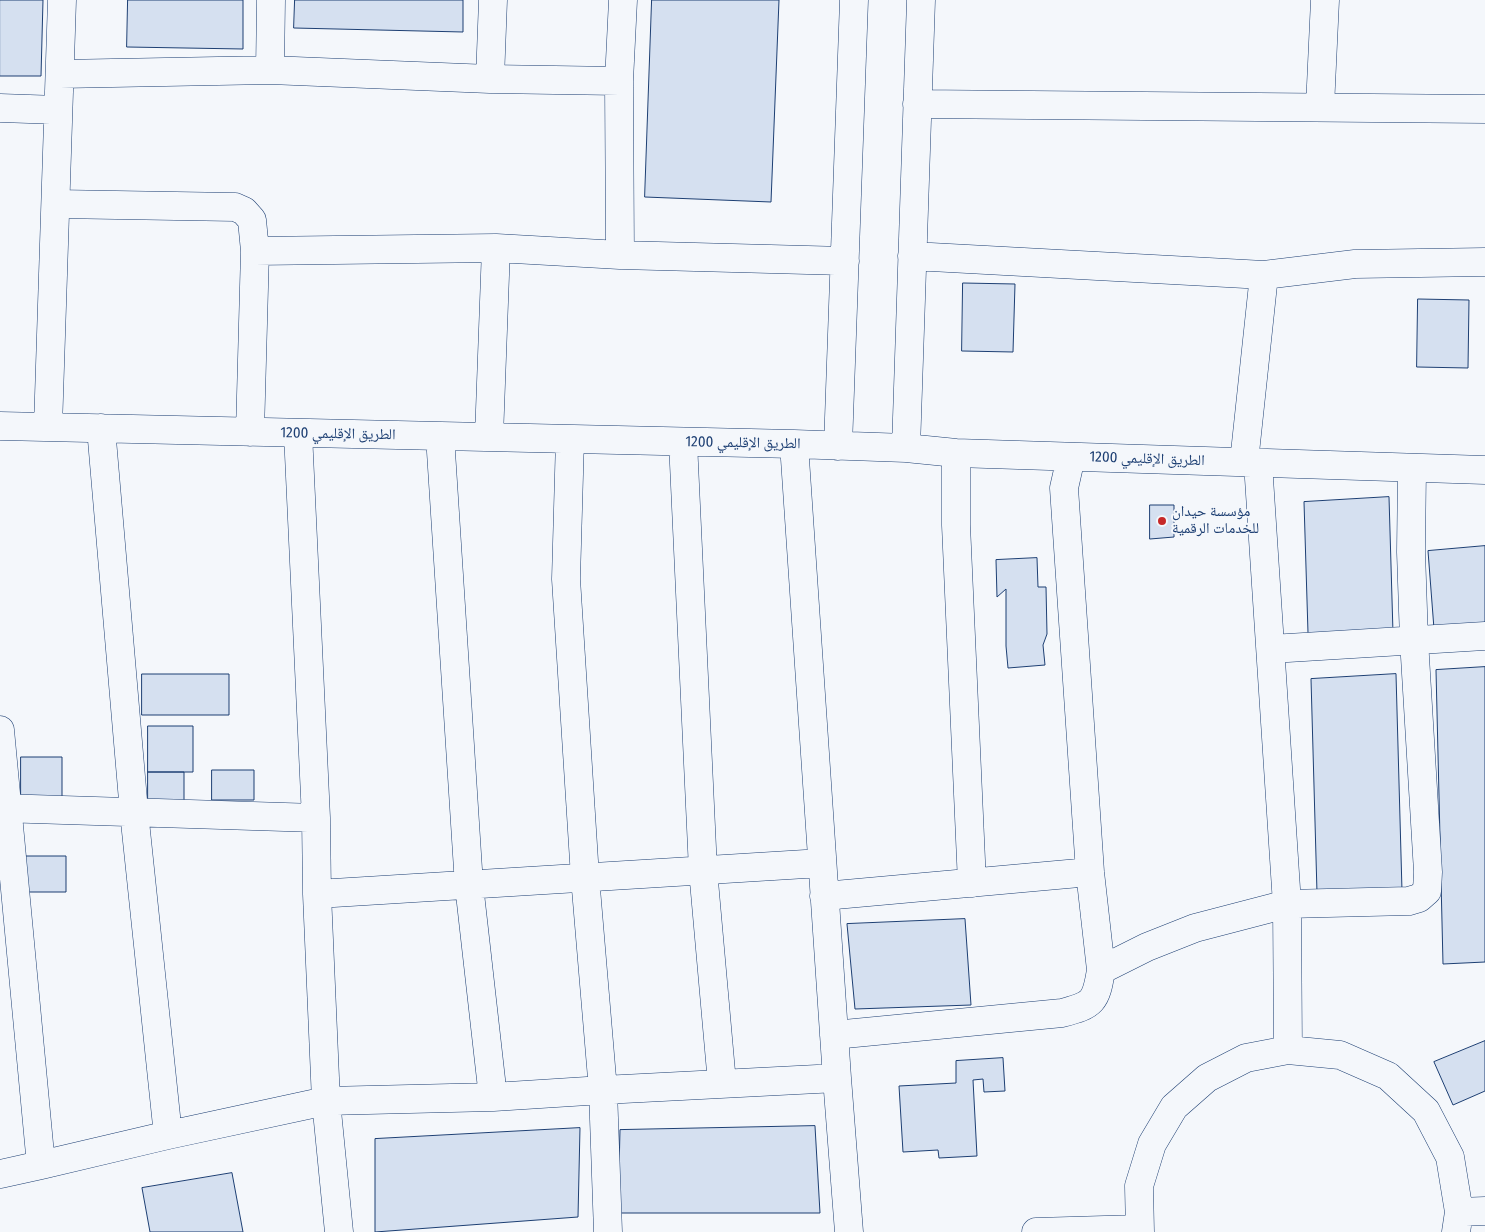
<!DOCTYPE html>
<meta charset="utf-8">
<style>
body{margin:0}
canvas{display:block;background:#f4f7fb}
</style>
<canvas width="1485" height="1232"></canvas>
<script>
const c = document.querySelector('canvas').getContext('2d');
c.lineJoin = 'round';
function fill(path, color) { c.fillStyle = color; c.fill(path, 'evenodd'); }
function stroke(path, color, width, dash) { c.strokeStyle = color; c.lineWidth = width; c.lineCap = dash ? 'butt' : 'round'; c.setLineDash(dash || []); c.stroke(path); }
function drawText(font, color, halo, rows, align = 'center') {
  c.font = font + ' "Fira Sans Condensed","Noto Naskh Arabic",sans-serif'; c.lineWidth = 4; c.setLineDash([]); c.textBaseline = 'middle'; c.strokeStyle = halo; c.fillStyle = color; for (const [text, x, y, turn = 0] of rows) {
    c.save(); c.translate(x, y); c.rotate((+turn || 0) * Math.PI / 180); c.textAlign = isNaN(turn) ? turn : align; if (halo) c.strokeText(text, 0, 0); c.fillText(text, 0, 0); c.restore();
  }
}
const building = new Path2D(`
 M0,0H43L41,76H0Z
 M128,0H243V49L127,47Z
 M295,0H463V32L294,28Z
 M652,0H779L771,202L645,197Z
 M963,283L1015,284L1013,352L962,351Z
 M1418,299L1469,300L1468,368L1417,367Z
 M1389,497L1393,633H1308L1304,502Z
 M1150,505H1174V537L1150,539Z
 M1485,546V629H1434L1428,551Z
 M1037,558L1038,587H1046L1047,634L1043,645L1045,665L1008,668L1006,646V589L997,597L996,560Z
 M1485,667V962L1443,964L1436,670Z
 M142,674H229V715H142Z
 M1396,674L1402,891L1317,893L1311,679Z
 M148,726H193V772H148Z
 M21,757H62V798H21Z
 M212,770H254V800H212Z
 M148,772H184V810H148Z
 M25,856H66V892H25Z
 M965,919L971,1005L855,1009L847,924Z
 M1485,1041V1091L1453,1105L1434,1062Z
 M1003,1058L1005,1091L984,1092L983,1079L973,1080L977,1156L939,1158L938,1150L903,1152L899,1086L956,1083V1061Z
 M815,1126L820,1213H618L620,1130Z
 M580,1128L578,1217L375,1232V1139Z
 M232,1173L243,1232H150L142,1188Z`);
const minor = new Path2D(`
 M270,70L271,0
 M60,74L270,70L490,79L619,81
 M490,79L493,0
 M917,104L1485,109
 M1320,107L1325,0
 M0,108L58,110
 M57,204L235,207L244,211L252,220L255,251L250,432
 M255,251L496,248L620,255L845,261
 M620,255L619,81L623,0
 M912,256L1264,275L1355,264L1485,262
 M0,426L794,444L906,448L956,453L1485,470
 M48,427L62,0
 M101,428L134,812L168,1135
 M298,433L316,818L317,894L326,1101L339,1232
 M440,436L469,885L493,1097
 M489,437L496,248
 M570,439L566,579L585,877L603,1090L608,1232
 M683,442L703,870L722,1083
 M794,444L837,1078L849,1232
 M838,446L854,0
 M906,448L921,0
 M956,453V525L972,883
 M1244,462L1264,275
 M1258,463L1287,904L1288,1050
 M1271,649L1485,636
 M0,730L41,1165
 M0,808L316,818
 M317,894L822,863
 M824,896L1090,872
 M1101,970L1147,947L1195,928L1287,904L1409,901L1419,898L1427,891L1428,872L1414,640L1411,552L1412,469
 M834,1035L1062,1013C1093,1005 1096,1002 1101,970L1090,872L1064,488L1071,457
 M0,1174L41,1165L168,1135L326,1101L493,1097L603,1090L837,1078
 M1459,1212L1485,1211
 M1036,1232L1139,1229
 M1140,1232L1139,1186L1152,1144L1174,1107L1207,1078L1246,1058L1288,1050L1340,1055L1388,1076L1426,1111L1450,1157L1459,1212L1456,1232`);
const markers = [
 [1162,521,5,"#c62828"]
];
const streetNames = [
 ["الطريق الإقليمي 1200",338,434,1],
 ["الطريق الإقليمي 1200",743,443,1],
 ["الطريق الإقليمي 1200",1147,459,2]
];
const poiNames = [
 ["مؤسسة حيدان",1172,512],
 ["للخدمات الرقمية",1172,529]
];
fill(building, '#d5e0f0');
stroke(building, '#1d3f73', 1);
stroke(minor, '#1d3f73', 29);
stroke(minor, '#f4f7fb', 28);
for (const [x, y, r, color] of markers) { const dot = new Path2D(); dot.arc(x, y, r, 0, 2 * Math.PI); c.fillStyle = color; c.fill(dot); stroke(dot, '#f4f7fb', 2); }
drawText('15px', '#1d3f73', '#f4f7fb', streetNames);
drawText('15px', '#1d3f73', '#f4f7fb', poiNames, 'left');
</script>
